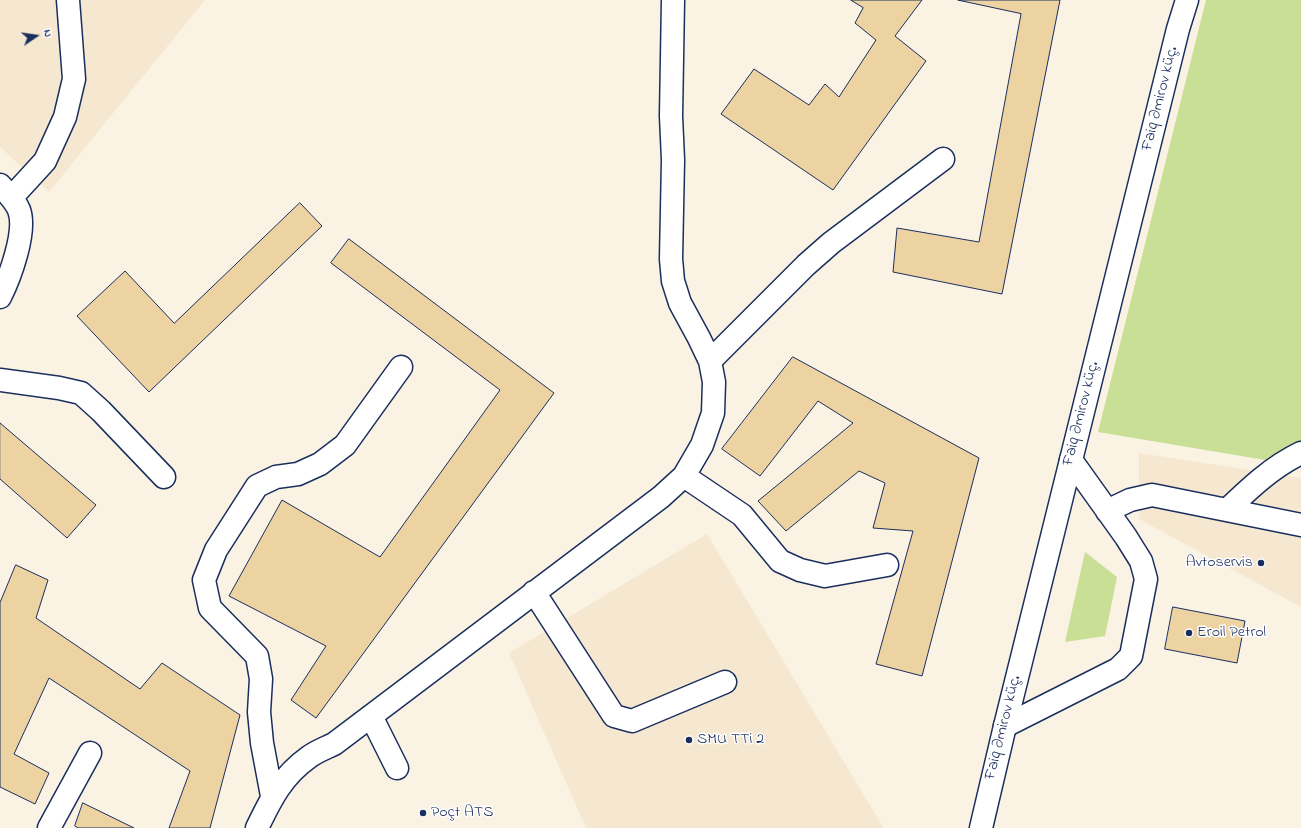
<!DOCTYPE html>
<meta charset="utf-8">
<style>
body{margin:0}
#map{position:relative;width:1301px;height:828px;overflow:hidden;background:#faf2e3;font-family:"Indie Flower",sans-serif}
canvas{display:block}
.north{position:absolute;left:16px;top:16px;width:40px;height:40px;-webkit-text-stroke:3px #fff;paint-order:stroke;rotate:77deg;font-size:11px;font-weight:700;line-height:16px;text-align:center;color:#1b2f5e}
.north::after{content:'';display:block;margin:auto;width:14px;height:18px;background:#1b2f5e;clip-path:polygon(50% 0,100% 100%,50% 72%,0 100%)}
</style>
<div id="map">
<canvas width="1301" height="828"></canvas>
<div class="north">N</div>
</div>
<script>
const c = document.querySelector('canvas').getContext('2d');
c.lineJoin = 'round';
function fill(path, color) { c.fillStyle = color; c.fill(path, 'evenodd'); }
function stroke(path, color, width, dash) { c.strokeStyle = color; c.lineWidth = width; c.lineCap = dash ? 'butt' : 'round'; c.setLineDash(dash || []); c.stroke(path); }
function drawText(font, color, halo, rows, align = 'center') {
  c.font = font + ' "Indie Flower",sans-serif'; c.lineWidth = 3; c.setLineDash([]); c.textBaseline = 'middle'; c.strokeStyle = halo; c.fillStyle = color; for (const [text, x, y, turn = 0] of rows) {
    c.save(); c.translate(x, y); c.rotate((+turn || 0) * Math.PI / 180); c.textAlign = isNaN(turn) ? turn : align; if (halo) c.strokeText(text, 0, 0); c.fillText(text, 0, 0); c.restore();
  }
}
const built = new Path2D(`
 M0,0H205L49,192L0,147Z
 M1139,453L1301,478V607L1139,519Z
 M707,534L883,827V828H586L509,653Z`);
const green = new Path2D(`
 M1206,0H1301V466L1098,432Z
 M1085,552L1117,577L1105,636L1065,642Z`);
const building = new Path2D(`
 M851,0H922L895,36L926,61L833,190L721,114L754,69L809,105L825,84L839,97L876,40L855,23L863,8Z
 M958,0H1060L1002,294L893,272L897,228L979,242L1021,14Z
 M300,203L322,226L149,392L77,316L125,271L174,323Z
 M349,239L554,393L316,718L291,700L326,646L229,596L282,500L380,557L500,390L331,263Z
 M793,357L979,458L922,676L876,664L913,531L873,528L885,483L859,471L786,531L758,501L853,423L818,401L760,476L722,449Z
 M0,423L96,505L67,538L0,479Z
 M16,565L48,580L36,618L140,689L162,663L240,715L210,828H169L190,771L49,678L14,754L49,773L35,804L0,787V603Z
 M1173,607L1245,621L1237,663L1165,649Z
 M83,803L134,828H78L75,826Z`);
const minor = new Path2D(`
 M0,185C7,193 15,200 19,210C27,231 10,277 0,297
 M12,197L45,161L65,117L74,79L68,0
 M710,361L806,265L831,243L943,159
 M0,380L59,388L81,393L101,411L164,477
 M684,476L742,515L780,561L800,570L825,576L887,565
 M1227,510C1250,488 1272,467 1301,453
 M1107,511L1130,500L1152,495L1301,525
 M534,592L614,716L632,721L725,682
 M371,716L397,768
 M1005,726L1118,669L1131,656L1146,579L1141,561L1126,537L1071,460
 M272,796L262,743L259,712L261,679L257,656L210,608L204,580L216,550L257,486L276,477L298,474L320,464L345,445L401,367
 M49,828L90,753
 M257,828C271,799 282,776 309,757C317,751 326,748 334,744L661,497L684,476L702,445L713,413L714,382L710,361L699,338L680,303L673,281L671,259L673,160L671,116L673,0`);
const highway = new Path2D(`
 M981,828L1005,726L1178,29L1187,0`);
const markers = [
 [1261,563,4,"#1b2f5e"],
 [1189,633,4,"#1b2f5e"],
 [689,740,4,"#1b2f5e"],
 [423,813,4,"#1b2f5e"]
];
const streetNames = [
 ["Faiq Əmirov küç.",1161,99,-76],
 ["Faiq Əmirov küç.",1082,414,-76],
 ["Faiq Əmirov küç.",1004,728,-76]
];
const poiNames = [
 ["Avtoservis",1253,563,"right"],
 ["Eroil Petrol",1197,633],
 ["SMU TTi 2",697,740],
 ["Poçt ATS",431,813]
];
fill(built, '#f6e8d0');
fill(green, '#c8df95');
fill(building, '#edd2a2');
stroke(building, '#1b2f5e', 1);
stroke(minor, '#1b2f5e', 25);
stroke(highway, '#1b2f5e', 25);
stroke(minor, '#fff', 22);
stroke(highway, '#fff', 22);
for (const [x, y, r, color] of markers) { const dot = new Path2D(); dot.arc(x, y, r, 0, 2 * Math.PI); c.fillStyle = color; c.fill(dot); stroke(dot, '#fff', 1.5); }
drawText('16px', '#1b2f5e', '#fff', streetNames);
drawText('16px', '#1b2f5e', '#fff', poiNames, 'left');
</script>
